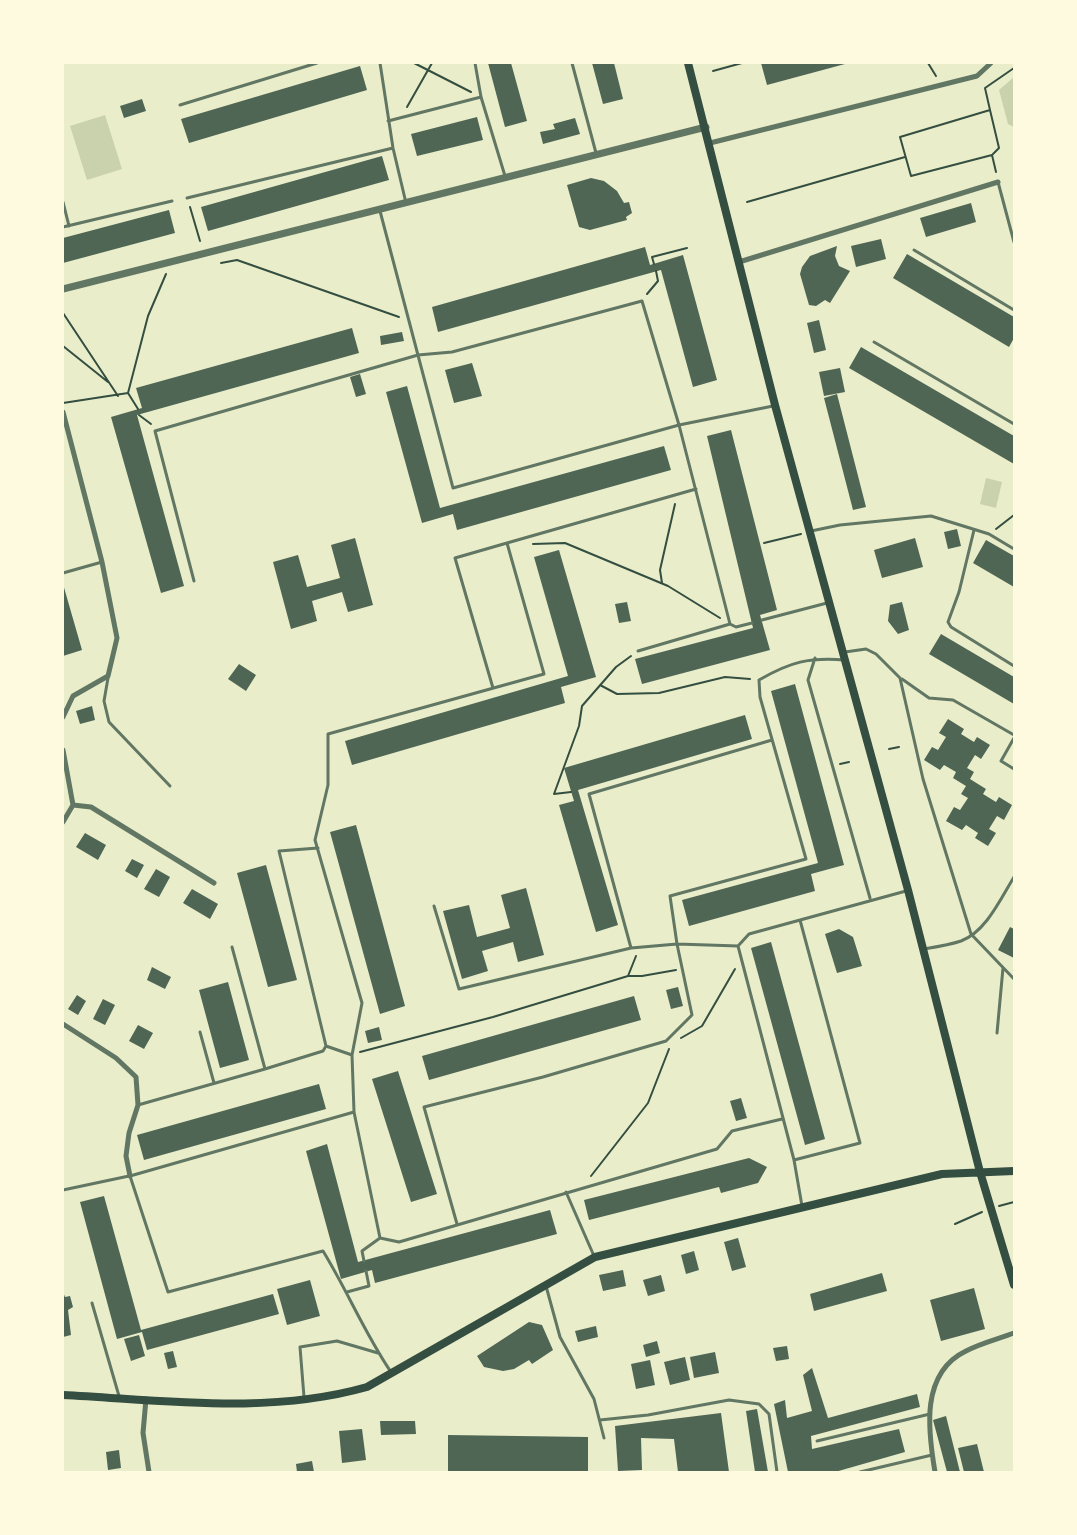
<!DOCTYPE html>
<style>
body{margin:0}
#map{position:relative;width:1077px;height:1535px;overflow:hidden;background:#e9edc9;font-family:Helvetica,sans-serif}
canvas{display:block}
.frame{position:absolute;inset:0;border:64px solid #fefae0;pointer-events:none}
</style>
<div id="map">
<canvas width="1077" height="1535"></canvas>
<div class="frame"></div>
</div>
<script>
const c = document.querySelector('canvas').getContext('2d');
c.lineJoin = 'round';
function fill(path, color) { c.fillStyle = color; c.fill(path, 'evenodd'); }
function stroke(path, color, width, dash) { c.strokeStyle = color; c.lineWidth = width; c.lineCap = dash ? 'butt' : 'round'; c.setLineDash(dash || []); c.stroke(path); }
const green = new Path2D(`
 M1014,77V127L1008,124L999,90Z
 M105,115L122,169L87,180L70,126Z
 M986,478L1002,482L996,508L980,504Z`);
const building = new Path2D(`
 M488,63H511L527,121L505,127Z
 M592,63H614L623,99L603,104Z
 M761,63H845V64L767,85Z
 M360,66L367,90L189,143L181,119Z
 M142,99L146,111L124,118L120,106Z
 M477,117L483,140L417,156L411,134Z
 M575,118L580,134L543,144L540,132L555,129L553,124Z
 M382,156L389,180L208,231L201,207Z
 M591,178L604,181L617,191L624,203L629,202L632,213L626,217L627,220L590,230L579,227L567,185Z
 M971,203L976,222L926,237L920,218Z
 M169,210L175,233L63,263V238Z
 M881,239L886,259L856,267L851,246Z
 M837,246L835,256L839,266L850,271L830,303L825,300L816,306L809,305L800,274L802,267L810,256Z
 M645,247L650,265L683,255L717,380L693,387L661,270L438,332L432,307Z
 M907,254L1014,317V338L1009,347L893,278Z
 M819,320L826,350L814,353L807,323Z
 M352,328L359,353L137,415L184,586L161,593L111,417L142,408L136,388Z
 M402,332L404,341L381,345L380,336Z
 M861,347L1014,436V464L849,368Z
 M472,363L482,396L454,403L445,370Z
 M840,368L845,392L824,396L819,372Z
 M360,374L366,394L356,397L350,377Z
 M407,386L440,508L664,446L671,470L457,530L453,514L422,523L386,392Z
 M837,394L866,507L853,510L824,398Z
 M731,430L777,610L760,615L770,650L642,684L635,659L753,628L707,436Z
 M957,529L961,546L948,549L944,532Z
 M355,538L373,605L348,612L342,592L312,601L317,621L291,629L273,562L298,555L307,587L340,578L331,545Z
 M915,538L923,567L882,578L874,550Z
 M986,540L1014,556V587L973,563Z
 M559,550L596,677L561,687L565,703L352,765L345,741L568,676L534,557Z
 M63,584L82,650L63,656Z
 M627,602L631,621L619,623L615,604Z
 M902,602L909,630L898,634L888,621L890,605Z
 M941,634L1014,677V704L929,654Z
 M239,664L256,675L246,691L228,679Z
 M795,684L844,865L811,874L815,891L689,926L682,900L818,863L771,691Z
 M92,706L95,720L80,724L76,711Z
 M745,715L752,739L578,790L618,925L596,932L559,805L574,801L564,768Z
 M948,719L964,729L961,734L974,742L977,737L990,745L981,759L975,755L967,768L974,772L970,779L986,789L983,794L996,802L999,797L1012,805L1004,820L997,816L989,829L996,833L988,846L975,838L978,833L966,825L962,830L946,821L954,807L960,810L968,798L961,794L966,786L953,778L956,772L944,765L940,770L924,760L932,747L938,750L946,737L939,733Z
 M356,825L405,1006L380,1014L330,832Z
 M85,833L106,845L98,860L76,847Z
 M132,859L144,865L137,878L125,871Z
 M266,865L297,980L268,987L237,873Z
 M156,869L170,877L159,897L144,889Z
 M526,888L544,955L518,962L513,942L482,951L488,971L462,979L443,911L469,905L477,937L510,928L501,895Z
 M192,889L218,904L210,919L183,903Z
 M1010,927L1014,929V958L998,950Z
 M839,929L853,937L862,966L837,973L825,934Z
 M771,942L825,1139L805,1145L751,948Z
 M152,967L171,977L165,989L147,980Z
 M228,982L249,1060L220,1068L199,990Z
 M678,987L683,1006L671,1009L666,990Z
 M77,995L86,1001L78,1015L68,1009Z
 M634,996L641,1020L429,1080L422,1056Z
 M103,999L115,1005L105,1025L93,1019Z
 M138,1025L153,1033L144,1049L129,1041Z
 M379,1027L382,1040L368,1043L365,1031Z
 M398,1071L437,1194L411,1202L372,1079Z
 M319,1084L326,1109L144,1160L137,1135Z
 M741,1098L747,1118L736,1121L730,1101Z
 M327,1144L358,1262L550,1210L557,1234L375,1283L372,1270L341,1279L306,1151Z
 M749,1158L767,1167L758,1183L721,1193L719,1187L589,1220L584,1200Z
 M104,1196L141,1330L273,1294L279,1314L147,1350L142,1332L117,1339L80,1202Z
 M738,1238L746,1267L732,1271L724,1242Z
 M694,1251L699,1270L686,1274L681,1255Z
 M623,1270L626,1286L603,1291L599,1275Z
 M882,1273L887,1291L814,1311L810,1294Z
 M661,1275L665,1291L648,1296L643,1280Z
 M310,1280L320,1316L287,1325L277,1289Z
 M974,1288L985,1329L941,1341L930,1300Z
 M63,1292L65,1297L70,1296L73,1307L68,1310L71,1335L63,1337Z
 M529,1322L542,1325L553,1350L532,1364L529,1360L514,1369L503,1371L484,1367L477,1356Z
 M596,1326L598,1337L578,1342L575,1331Z
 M139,1335L145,1356L131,1361L124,1339Z
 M657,1341L660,1353L646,1357L643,1345Z
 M787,1346L789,1359L776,1361L773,1348Z
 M173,1351L177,1367L168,1369L164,1353Z
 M715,1352L719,1373L694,1378L690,1357Z
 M685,1357L690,1380L670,1385L664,1362Z
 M650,1360L655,1385L636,1389L631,1364Z
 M812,1368L828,1418L917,1394L920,1407L811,1436L812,1449L899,1429L905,1452L835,1472H788L774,1404L785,1400L787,1418L812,1411L803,1375Z
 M757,1409L768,1472H755L746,1411Z
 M721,1413L729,1472H678L674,1439L641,1438L642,1470L618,1471L615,1426Z
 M946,1416L960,1472H947L933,1420Z
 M380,1421H415L416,1434L381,1435Z
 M362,1429L366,1460L342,1463L339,1431Z
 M448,1435L588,1437V1472L448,1471Z
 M977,1444L984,1472H964L958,1448Z
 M119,1450L121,1468L108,1470L106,1452Z
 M312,1461L314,1472H297L296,1464Z`);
const path = new Path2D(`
 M414,63L471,92
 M928,63L936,76
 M713,71L742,63
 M407,107L432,63
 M990,110L999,148L993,154
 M996,172L992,155L911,176L900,137L990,110L985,88L1014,68
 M747,202L905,157
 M190,207L200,241
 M221,263L237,260L399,317
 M654,264L652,257L687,248
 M647,294L658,281L656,271
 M63,313L118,396
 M63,346L108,382
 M128,393L148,316L166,274
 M63,403L128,393L138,409
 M139,415L151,424
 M996,529L1014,515
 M764,543L801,534
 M533,544L565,543L668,586L720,618
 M662,583L660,570L675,504
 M600,685L617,694L659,693L725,677L750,679
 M889,749L899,747
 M840,764L849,762
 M571,792L554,794L579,726L582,706L616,667L631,656
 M628,976L636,956
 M681,1038L702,1026L735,969
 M360,1052L493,1017L628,976H642L676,970
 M591,1176L648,1103L669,1049
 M999,1206L1014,1202
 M955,1224L982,1212`);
const service = new Path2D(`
 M380,63L393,148L406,203
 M475,63L481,97L505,176
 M572,63L596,153
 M180,105L317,63
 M388,121L481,97
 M998,182L1014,242
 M187,198L393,148
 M63,202L69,226
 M380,211L453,488L679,425L773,406
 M63,227L172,201
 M914,250L1014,310
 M874,342L1014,424
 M696,489L507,543L544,674L328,734V785L315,840L362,1003L352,1055L354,1112L380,1238L399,1242L717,1149L732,1131L782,1119
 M974,530L959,592L948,622L951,627L1014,666
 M811,531L840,525L931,516L989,534L1014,549
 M63,573L102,562
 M194,581L155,431L418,355L452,352L642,301L679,425L730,624L638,651
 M762,620L827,603
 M730,624L736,627L752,623
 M845,652L866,649L876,654L900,678L923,779L971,934L1014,979
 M815,658L808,680L870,898
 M108,678L104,701L109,722L170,786
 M902,679L929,698L953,700L1014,735
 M493,688L455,558L507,543
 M1014,738L1001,761L1014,769
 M772,740L589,794L631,948L677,944L670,896L806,859L760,697L759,680C790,662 809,657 845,660
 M318,848L279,851L326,1046L352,1055
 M434,906L459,989L631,948
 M232,947L265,1069L323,1051L326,1046
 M924,949C936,947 949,945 961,941C986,932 1001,898 1014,877
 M200,1032L214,1083
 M997,1033L1003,968
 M138,1105L265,1069
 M354,1112L130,1176L168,1292L323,1251C347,1290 365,1334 391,1372
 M794,1160L860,1143L800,920
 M63,1190L129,1176
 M566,1192L594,1256
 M802,1206L794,1160L738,946L749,934L906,891
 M457,1224L424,1107L543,1077L666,1041L692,1015L677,944L738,946
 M364,1261L362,1251L380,1238
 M546,1286L560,1337L594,1399L604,1438
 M347,1292L369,1286L366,1271
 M92,1303L119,1396
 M304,1397L300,1347L337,1341L378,1353
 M600,1420L648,1415L729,1400L759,1404L769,1414L777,1472
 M817,1441L930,1414
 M860,1472L932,1455`);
const minor = new Path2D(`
 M710,143L977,76L991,63
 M739,262L998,182
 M63,412L102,562L117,638L108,676L73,696L63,717
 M63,750L73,805L63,822
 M73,805L91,807L214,883
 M63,1024L116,1058L136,1077L138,1105L129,1133L126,1156L130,1176
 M146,1399L143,1433L149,1472
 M935,1472C928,1431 920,1373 966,1351C981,1343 998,1339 1014,1333`);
const tertiary = new Path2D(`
 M63,289L706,127`);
const secondary = new Path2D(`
 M688,63L775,405L908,890L980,1172L1014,1285
 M63,1395C164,1400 268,1415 367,1387L595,1257L942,1174L1014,1171`);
fill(green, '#cad2ad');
fill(building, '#4f6655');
stroke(path, '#344e41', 2);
stroke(service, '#617663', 3);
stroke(minor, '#617663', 5);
stroke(tertiary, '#617663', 7);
stroke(secondary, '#344e41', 8);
</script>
